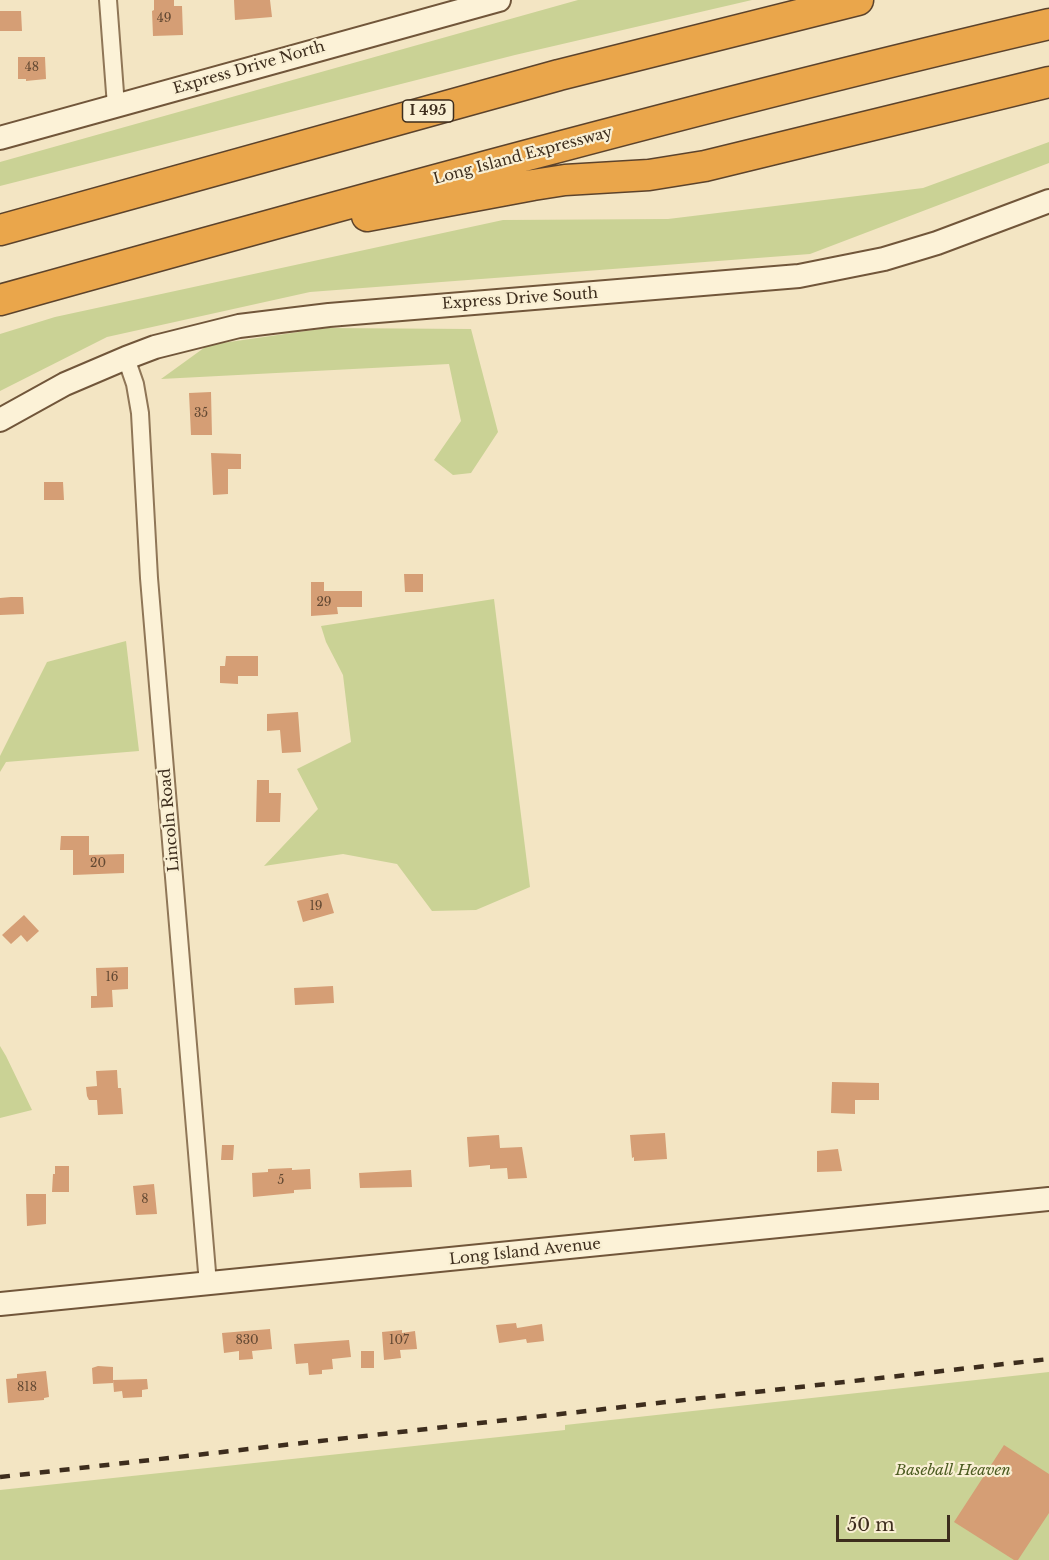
<!DOCTYPE html>
<style>
body{margin:0}
#map{position:relative;width:1049px;height:1560px;overflow:hidden;background:#f3e5c3;font-family:"Libre Baskerville",serif}
canvas{display:block}
.scale{position:absolute;left:836px;top:1515px;width:114px;height:27px;box-sizing:border-box;border:3px solid #3d2d1d;border-top:0;padding-left:8px;font-size:18px;line-height:21px;white-space:nowrap;color:#3d2d1d;-webkit-text-stroke:4px #f9efd3;paint-order:stroke}
</style>
<div id="map">
<canvas width="1049" height="1560"></canvas>
<div class="scale">50 m</div>
</div>
<script>
const c = document.querySelector('canvas').getContext('2d');
c.lineJoin = 'round';
function fill(path, color) { c.fillStyle = color; c.fill(path, 'evenodd'); }
function stroke(path, color, width, dash) { c.strokeStyle = color; c.lineWidth = width; c.lineCap = dash ? 'butt' : 'round'; c.setLineDash(dash || []); c.stroke(path); }
function drawText(font, color, halo, rows, align = 'center') {
  c.font = font + ' "Libre Baskerville",serif'; c.lineWidth = 4.5; c.setLineDash([]); c.textBaseline = 'middle'; c.strokeStyle = halo; c.fillStyle = color; for (const [text, x, y, turn = 0] of rows) {
    c.save(); c.translate(x, y); c.rotate((+turn || 0) * Math.PI / 180); c.textAlign = isNaN(turn) ? turn : align; if (halo) c.strokeText(text, 0, 0); c.fillText(text, 0, 0); c.restore();
  }
}
const green = new Path2D(`
 M752,0L515,55L0,186V162L578,0Z
 M1049,142V163L810,254L310,292L107,337L0,391V334L55,317L503,220L668,219L923,188Z
 M327,328L471,329L498,432L471,473L453,475L434,460L461,421L449,364L161,379L208,345Z
 M494,599L530,887L476,910L432,911L397,864L343,854L264,866L318,809L297,769L351,742L343,675L326,642L321,626Z
 M126,641L139,751L6,762L0,772V756L47,662Z
 M0,1046L6,1056L32,1110L0,1118Z
 M1049,1372V1560H0V1490L565,1430V1425Z`);
const building = new Path2D(`
 M154,0H174V6H182L183,35L153,36L152,11L154,10Z
 M234,0H270L272,17L235,20Z
 M0,11H21L22,31H0Z
 M18,57H45L46,79L26,81V79H18Z
 M211,392L212,435H191L189,393Z
 M211,453L241,454V469H228V494L213,495Z
 M44,482H63L64,500H44Z
 M404,574H423V592H405Z
 M311,582H324V591H362V607H337L338,614L311,616Z
 M11,597H23L24,614L0,615V598Z
 M226,656H258V676H238V684L220,683V666H225Z
 M298,712L301,752L282,753L280,730L267,731V714Z
 M257,780H269V793H281L280,822H256Z
 M61,836H89V855L124,854V873L73,875V850H60Z
 M328,893L334,913L303,922L297,901Z
 M24,915L39,931L27,942L21,935L11,944L2,935Z
 M128,967V989L112,990L113,1007L91,1008V996H97L96,968Z
 M333,986L334,1003L295,1005L294,988Z
 M117,1070L118,1088H121L123,1114L98,1115L97,1100H89L87,1096L86,1087L97,1086L96,1071Z
 M832,1082L879,1083V1100H855V1114L831,1113Z
 M665,1133L667,1159L634,1161V1157L632,1158L630,1135Z
 M499,1135L500,1148L522,1147L527,1178L508,1179L507,1168L490,1169V1165L469,1167L467,1137Z
 M222,1145H234L233,1160H221Z
 M838,1149L842,1171L817,1172V1151Z
 M55,1166H69V1192H52L53,1174H55Z
 M292,1168V1170L310,1169L311,1189L294,1190V1193L253,1197L252,1173L268,1172V1169Z
 M411,1170L412,1187L360,1188L359,1173Z
 M154,1184L157,1214L136,1215L133,1186Z
 M26,1194H46V1224L27,1226Z
 M516,1323L517,1328L542,1324L544,1341L527,1343L526,1339L499,1343L496,1325Z
 M270,1329L272,1349L252,1351L253,1359L239,1360V1351L224,1353L222,1333Z
 M402,1330V1333L415,1331L417,1349L400,1350L401,1358L384,1360L382,1332Z
 M349,1340L351,1357L332,1359L333,1369L322,1370V1374L309,1375L308,1363L296,1364L294,1344Z
 M361,1351H374V1368H361Z
 M98,1366L113,1367V1383L93,1384L92,1368Z
 M46,1371L49,1397L44,1398V1400L8,1403L6,1379L17,1378V1374Z
 M147,1379L148,1389L142,1390V1397L123,1398L122,1391L114,1392L113,1380Z
 M1004,1445L1049,1474V1513L1018,1560H1014L954,1522Z`);
const street = new Path2D(`
 M108,0L116,106
 M126,358L135,384L140,413L149,578L208,1284`);
const secondary = new Path2D(`
 M0,138L499,0
 M0,420L65,384L126,358L155,347L239,326L329,315L799,276L884,259L937,243L1049,201
 M0,1304L1049,1199`);
const highway = new Path2D(`
 M367,216L533,185L565,180L649,175L705,166L1049,82
 M0,230L559,75L858,0
 M0,300C348,203 697,106 1049,24`);
const rail = new Path2D(`
 M0,1477L1049,1359`);
const numberNames = [
 ["49",164,19],
 ["48",32,68],
 ["35",201,414],
 ["29",324,603],
 ["20",98,864],
 ["19",316,907],
 ["16",112,978],
 ["5",281,1181],
 ["8",145,1200],
 ["830",247,1341],
 ["107",399,1341],
 ["818",27,1388]
];
const shields = [
 [428,111,51]
];
const shieldNames = [
 ["I 495",428,111]
];
const streetNames = [
 ["Express Drive North",249,68,-16],
 ["Long Island Expressway",523,156,-15],
 ["Express Drive South",520,299,-4],
 ["Lincoln Road",170,820,-95],
 ["Long Island Avenue",525,1252,-6]
];
const parkNames = [
 ["Baseball Heaven",953,1471]
];
fill(green, '#cad295');
fill(building, '#d59e75');
stroke(street, '#8f7657', 20);
stroke(secondary, '#71563a', 26);
stroke(highway, '#5c432c', 33);
stroke(street, '#fcf2d7', 16);
stroke(secondary, '#fcf2d7', 22);
stroke(highway, '#eaa64b', 30);
stroke(rail, '#3d2d1d', 4.5, [10, 10]);
drawText('12px', '#634933', null, numberNames);
for (const [x, y, w] of shields) { const box = new Path2D(); box.roundRect(x - w / 2, y - 11, w, 22, 4.5); c.fillStyle = '#f9efd3'; c.fill(box); stroke(box, '#3d2d1d', 1.5); }
drawText('bold 14px', '#3d2d1d', null, shieldNames);
drawText('15px', '#3d2d1d', '#f9efd3', streetNames);
drawText('italic 15px', '#4c5c21', '#f9efd3', parkNames);
</script>
